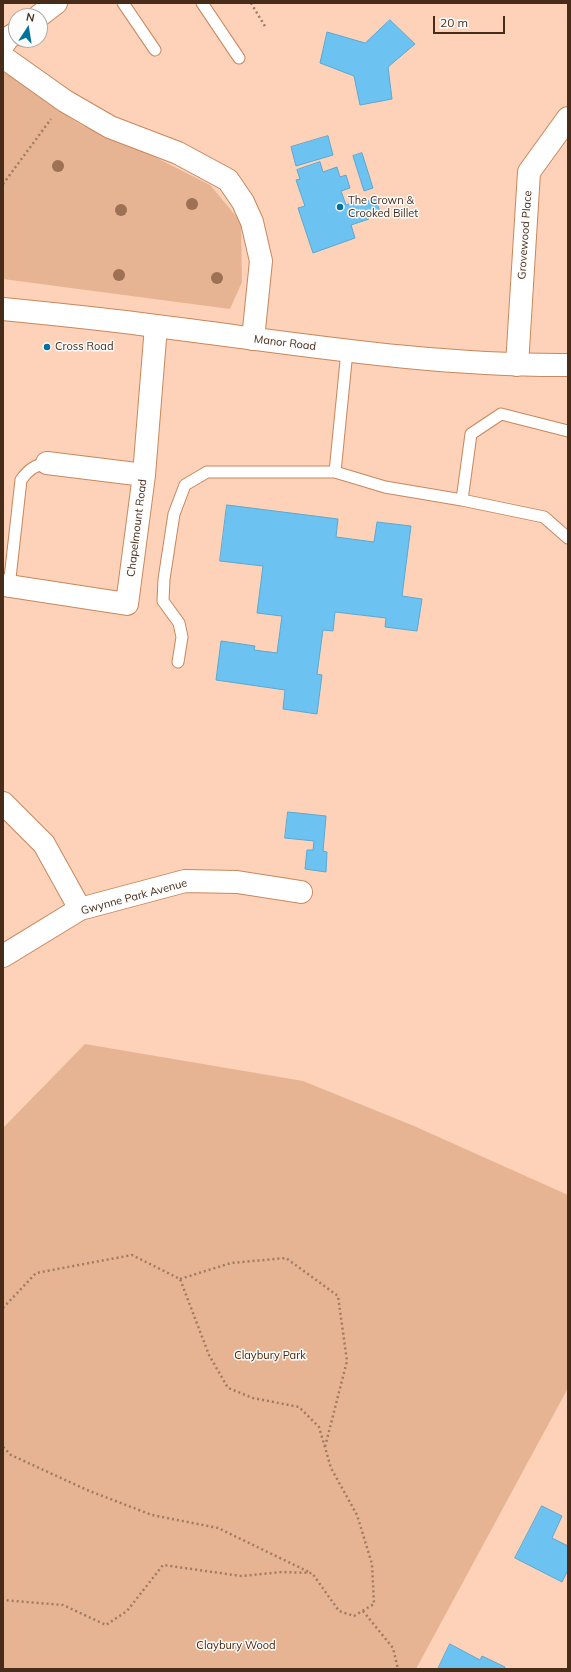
<!DOCTYPE html>
<style>
body{margin:0}
#map{position:relative;width:571px;height:1672px;overflow:hidden;background:#fdd2b8;font-family:Mulish,sans-serif}
canvas{display:block}
.frame{position:absolute;inset:0;border:4px solid #472c1a;pointer-events:none}
.north{position:absolute;left:8px;top:8px;width:40px;height:40px;box-sizing:border-box;background:#fdfdfd;border:1px solid #b4a9a2;border-radius:50%;rotate:12deg;font-size:11px;font-weight:700;line-height:16px;text-align:center;color:#472c1a}
.north::after{content:'';display:block;margin:auto;width:14px;height:18px;background:#00719c;clip-path:polygon(50% 0,100% 100%,50% 72%,0 100%)}
.scale{position:absolute;left:433px;top:16px;width:72px;height:18px;box-sizing:border-box;border:2px solid #472c1a;border-top:0;padding-left:5px;font-size:12px;line-height:14px;white-space:nowrap;color:#472c1a;-webkit-text-stroke:3px #fdfdfd;paint-order:stroke}
</style>
<div id="map">
<canvas width="571" height="1672"></canvas>
<div class="frame"></div>
<div class="north">N</div>
<div class="scale">20 m</div>
</div>
<script>
const c = document.querySelector('canvas').getContext('2d');
c.lineJoin = 'round';
function fill(path, color) { c.fillStyle = color; c.fill(path, 'evenodd'); }
function stroke(path, color, width, dash) { c.strokeStyle = color; c.lineWidth = width; c.lineCap = dash ? 'butt' : 'round'; c.setLineDash(dash || []); c.stroke(path); }
function drawText(font, color, halo, rows, align = 'center') {
  c.font = font + ' Mulish,sans-serif'; c.lineWidth = 3; c.setLineDash([]); c.textBaseline = 'middle'; c.strokeStyle = halo; c.fillStyle = color; for (const [text, x, y, turn = 0] of rows) {
    c.save(); c.translate(x, y); c.rotate((+turn || 0) * Math.PI / 180); c.textAlign = isNaN(turn) ? turn : align; if (halo) c.strokeText(text, 0, 0); c.fillText(text, 0, 0); c.restore();
  }
}
const green = new Path2D(`
 M3,72L32,89L62,113L81,125L149,154L210,185L241,222L242,282L230,309L3,279Z
 M85,1044L303,1081L414,1126L568,1195V1388L416,1669H3V1128Z`);
const building = new Path2D(`
 M390,20L415,44L388,67L392,99L360,105L354,76L320,63L327,32L365,43Z
 M328,136L333,155L296,166L291,147Z
 M362,153L373,188L364,191L353,156Z
 M320,162L323,172L337,167L340,177L346,175L350,188L341,191L346,205L363,199L364,202L376,199L380,212L367,216L369,219L351,225L355,238L313,253L298,208L305,206L296,180L300,179L297,170Z
 M227,505L338,519L336,537L374,542L377,522L411,526L402,596L422,599L417,631L385,627L386,618L335,612L333,631L323,630L317,674L322,675L317,714L283,709L285,690L216,680L221,641L255,646L254,650L277,653L282,616L257,613L263,566L220,561Z
 M288,812L326,816L323,851L327,852L326,872L305,869L307,850H313L314,841L285,838Z
 M542,1506L562,1516L552,1538L568,1546V1570L562,1582L515,1558Z
 M450,1644L480,1660L482,1656L505,1667L504,1669H438Z`);
const path = new Path2D(`
 M251,3L266,28
 M3,184L51,119
 M180,1279L231,1263L286,1258L338,1296L347,1361L325,1447
 M3,1308L36,1273L132,1255L180,1279L209,1355L228,1388L253,1398L299,1407L319,1427L331,1468L357,1515L372,1564L374,1604L354,1616L339,1611L312,1573L282,1572L241,1576L163,1565L127,1611L106,1625L63,1605L3,1600
 M3,1447L11,1455L87,1490L152,1515L218,1528L311,1573
 M363,1611L393,1648L398,1669`);
const service = new Path2D(`
 M123,3L155,50
 M202,3L239,58
 M335,472L347,351
 M462,500L471,434L501,414L568,431
 M9,587L21,480C28,470 35,465 47,463
 M178,662L182,637L179,623L163,601L164,579L174,514L185,485L207,472H335L385,487L462,500L544,517L568,538`);
const minor = new Path2D(`
 M39,16L56,3
 M3,45L8,38L16,33
 M3,57L65,101L110,127L178,153L228,180L243,202L252,222L261,261L253,339
 M517,365L529,172L568,118
 M47,463L144,475
 M3,585L127,604L144,475L156,326
 M3,803L44,844L80,909
 M3,956L80,909L185,881L237,882L301,892`);
const secondary = new Path2D(`
 M3,309C54,314 105,319 156,326C294,343 429,366 568,365`);
const trees = [
 [58,166],
 [192,204],
 [121,210],
 [119,275],
 [217,278]
];
const markers = [
 [340,207,4,"#00719c"],
 [47,347,4,"#00719c"]
];
const poiNames = [
 ["The Crown &",348,201],
 ["Crooked Billet",348,214],
 ["Cross Road",55,347]
];
const streetNames = [
 ["Grovewood Place",525,235,-86],
 ["Manor Road",285,343,7],
 ["Chapelmount Road",137,528,-83],
 ["Gwynne Park Avenue",134,897,-15]
];
const parkNames = [
 ["Claybury Park",270,1356],
 ["Claybury Wood",236,1646]
];
fill(green, '#e7b493');
fill(building, '#6cc3f1');
stroke(building, '#59a8d2', 1);
stroke(service, '#c8875c', 13);
stroke(minor, '#c8875c', 24);
stroke(secondary, '#c8875c', 24);
stroke(path, '#9e7b65', 2.5, [2, 3]);
stroke(service, '#fff', 11);
stroke(minor, '#fff', 22);
stroke(secondary, '#fff', 22);
c.fillStyle = '#9d7153';
for (const [x, y] of trees) { c.beginPath(); c.arc(x, y, 6, 0, 2 * Math.PI); c.fill(); }
for (const [x, y, r, color] of markers) { const dot = new Path2D(); dot.arc(x, y, r, 0, 2 * Math.PI); c.fillStyle = color; c.fill(dot); stroke(dot, '#fdfdfd', 1.5); }
drawText('11px', '#472c1a', '#fdfdfd', poiNames, 'left');
drawText('11px', '#472c1a', '#fdfdfd', streetNames);
drawText('11px', '#4f2200', '#fdfdfd', parkNames);
</script>
